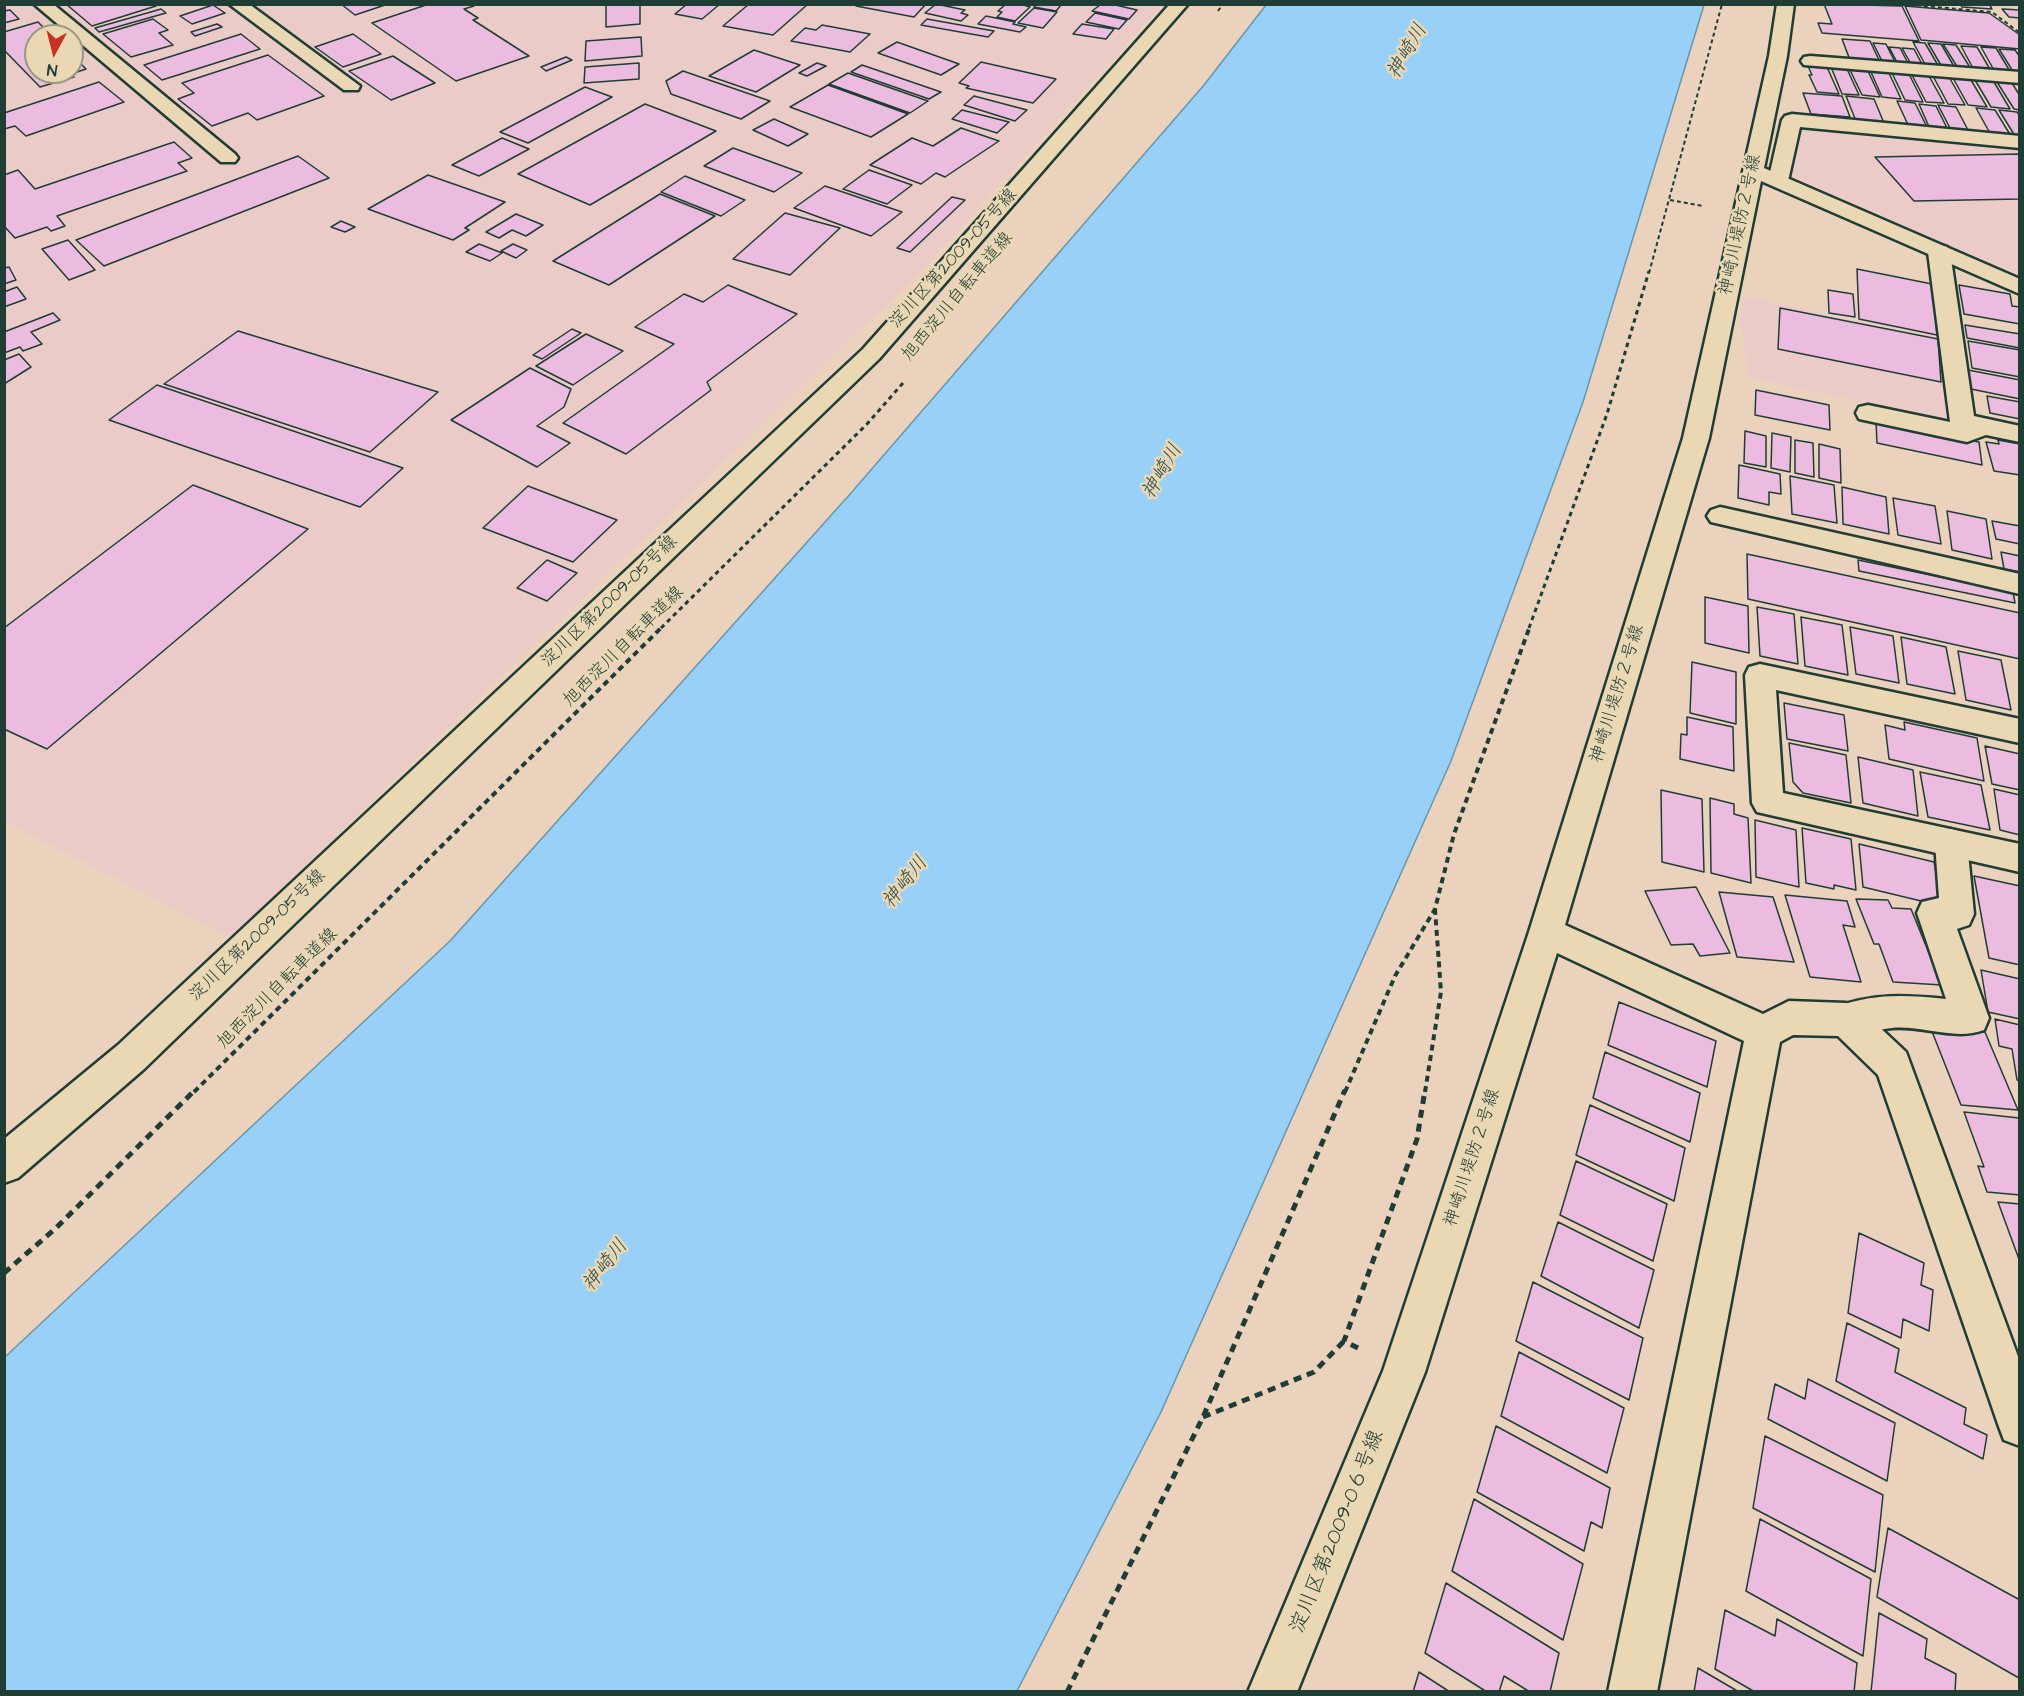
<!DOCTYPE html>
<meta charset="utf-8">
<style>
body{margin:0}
#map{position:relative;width:2024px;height:1696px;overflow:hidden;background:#ead2bd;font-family:"Architects Daughter",sans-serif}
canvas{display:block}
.frame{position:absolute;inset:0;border:6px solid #1f3d34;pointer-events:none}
.north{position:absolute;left:24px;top:24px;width:60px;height:60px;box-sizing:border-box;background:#ead8b5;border:2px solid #999a81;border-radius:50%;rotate:187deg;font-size:16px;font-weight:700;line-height:24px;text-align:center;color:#1f3d34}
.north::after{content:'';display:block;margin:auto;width:21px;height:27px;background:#c8321e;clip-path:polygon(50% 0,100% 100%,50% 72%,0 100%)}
</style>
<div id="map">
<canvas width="2024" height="1696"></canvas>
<div class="frame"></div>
<div class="north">N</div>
</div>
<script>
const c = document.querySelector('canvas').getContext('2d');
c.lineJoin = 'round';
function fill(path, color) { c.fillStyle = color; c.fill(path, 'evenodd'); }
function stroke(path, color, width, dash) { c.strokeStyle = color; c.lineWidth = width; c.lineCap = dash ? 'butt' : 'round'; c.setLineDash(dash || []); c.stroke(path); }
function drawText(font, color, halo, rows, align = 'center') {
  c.font = font + ' "Architects Daughter","Klee One",sans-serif'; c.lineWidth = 5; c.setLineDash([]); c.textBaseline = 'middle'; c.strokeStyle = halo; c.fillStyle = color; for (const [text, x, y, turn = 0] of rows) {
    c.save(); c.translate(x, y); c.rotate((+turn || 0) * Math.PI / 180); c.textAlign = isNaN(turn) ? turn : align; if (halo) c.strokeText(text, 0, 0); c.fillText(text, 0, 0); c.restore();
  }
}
const built = new Path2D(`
 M4,5H1162L924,268L232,937L5,822ZM36,36H72V72H36Z
 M1796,126L2019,147V279L1817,187L1788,172Z
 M1743,297L1941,337L1948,421L1749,377L1740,319Z`);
const water = new Path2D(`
 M1266,5H1704L1583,402L1451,761L1161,1412L1017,1691H5V1357L450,941L851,493L1204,85Z`);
const building = new Path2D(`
 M66,4H154L156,6L92,26Z
 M341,4H388L355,15Z
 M429,4H472L474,6L464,9L478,18L473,20L529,56L456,81L372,23Z
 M606,4H640V24L606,27Z
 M687,4H720L702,19L675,14Z
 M749,4H808L773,35L723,26Z
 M858,4H926L914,17L856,6Z
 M936,4L965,10L961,13L968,15L961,21L925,13Z
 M1006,4H1020L1030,7L1015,21L997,17L1002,12L998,11Z
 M1037,4H1062L1056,11L1034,7Z
 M1111,4L1137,10L1129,19L1092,11L1100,5Z
 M1824,4L1902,6L1919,41L1822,33L1818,23L1832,24Z
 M1960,4H1989L1992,9L1962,7Z
 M213,5L225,13L192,24L180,16Z
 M1905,6L1989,13L2020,35V49L1921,40Z
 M1034,8L1057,12L1043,28L1018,23Z
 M161,9L166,13L99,32L95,28Z
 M2002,9L2020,10V18L2009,17Z
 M10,10L19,19L4,23V11Z
 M1095,13L1127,20L1119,29L1086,22Z
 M986,16L1015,22L1013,24L1026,27L1020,32L978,24Z
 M153,19L168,30L159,33L173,45L131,57L103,34Z
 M927,19L994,31L988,37L921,25Z
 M38,22L52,36H36V72H72V55L86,69L71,74L74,77L40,87L4,50V32Z
 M217,24L222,27L195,36L191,32Z
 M1082,24L1114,29L1106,39L1073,34Z
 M822,25L870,34L850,52L791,41L805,28L816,30Z
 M241,34L260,49L162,80L144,65Z
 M353,34L381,54L343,67L315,47Z
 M641,37L642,56L585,61L586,41Z
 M1842,39L1870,41L1880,62L1850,60Z
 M897,42L959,64L941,75L878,53Z
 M1913,42L1925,43L1939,67L1926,66Z
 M1873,43L1886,44L1896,64L1883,63Z
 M1928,43L1941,44L1955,68L1942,67Z
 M1943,44L1956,45L1971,69L1958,68Z
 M1961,46L1977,47L1991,71L1974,70Z
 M1889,47L1900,48L1909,65L1898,64Z
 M1981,47L1996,48L2011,73L1995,72Z
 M1902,48L1914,49L1923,66L1911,64Z
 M1999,49L2015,50L2020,57V74L2014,73Z
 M754,50L800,65L756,92L709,76Z
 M268,55L324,96L257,120L248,113L212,126L178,99L194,93L182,83Z
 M393,56L435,83L391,100L349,71Z
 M566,57L572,60L546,71L541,67Z
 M981,62L1056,79L1033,103L966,88L969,86L959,83Z
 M639,63V79L584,83L585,67Z
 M817,63L826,66L807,76L799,73Z
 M862,65L941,92L929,99L851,72Z
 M1808,66L1827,67L1839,94L1817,92L1809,75H1812Z
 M1831,67L1847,69L1859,95L1842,94Z
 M1850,70L1868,71L1880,97L1862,95Z
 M683,71L770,101L741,119L671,94L666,81Z
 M1871,72L1889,73L1901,99L1882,97Z
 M848,73L928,101L910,113L829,84Z
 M1892,73L1909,74L1923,102L1905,100Z
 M1912,75L1929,76L1944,103L1926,102Z
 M1933,76L1949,77L1965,105L1948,104Z
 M1953,78L1971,80L1987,107L1968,105Z
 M1975,80L1994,82L2010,109L1991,107Z
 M99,82L124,102L26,136L15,126L4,129V113Z
 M1997,82L2012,83L2020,96V110L2014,109Z
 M828,85L908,114L871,137L790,107Z
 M585,87L612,97L528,143L500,132Z
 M1803,93L1842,96L1850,117L1811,114Z
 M974,96L1027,110L1015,121L964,105Z
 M1846,96L1874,99L1884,123L1856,121Z
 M1897,101L1915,103L1928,129L1909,127Z
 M645,104L716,131L590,205L518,174Z
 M1919,104L1936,106L1948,130L1930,129Z
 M1938,105L1956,107L1969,132L1951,130Z
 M1976,108L1995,110L2011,136L1991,135Z
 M962,110L1009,122L997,133L952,119Z
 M1999,110L2017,112L2020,116V137L2015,136Z
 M774,119L808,134L788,146L753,130Z
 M961,128L999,141L945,177L936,173L921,184L870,165L912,138L933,146Z
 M502,138L529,149L479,176L452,165Z
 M174,142L192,158L178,163L187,171L57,216L65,226L51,231L47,227L15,238L4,226V175L18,170L35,189Z
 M733,148L802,173L774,192L704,166Z
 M2020,154V199L1914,201L1875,157Z
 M298,156L329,178L104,266L76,240Z
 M869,170L912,185L887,204L843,189Z
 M428,175L505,202L465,228L469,230L453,240L368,209Z
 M685,176L745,200L721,216L661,192Z
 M825,186L902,212L871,236L794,208Z
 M660,194L715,216L609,285L553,261Z
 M952,197L965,200L910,252L897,248Z
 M785,213L840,228L790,275L733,259Z
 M516,214L543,225L526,236L512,230L499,238L486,232Z
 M341,221L355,227L345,232L331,227Z
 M68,240L95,270L69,280L42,249Z
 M479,244L502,253L490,261L466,252Z
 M513,244L527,250L516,258L501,251Z
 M9,267L16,280L4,284V268Z
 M1857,269L1932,284L1937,335L1859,319Z
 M728,285L797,314L707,382L711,390L626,454L563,423L674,344L635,327L684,294L703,302Z
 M1959,285L2010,294L2012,306L2020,307V324L1964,314Z
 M17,287L26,299L4,307V292Z
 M1828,290L1853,294L1855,317L1829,313Z
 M1780,308L1938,339L1941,382L1778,349Z
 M53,313L60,320L31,332L42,344L23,351L20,347L4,353V332Z
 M1965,325L2020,334V348L1967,338Z
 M572,329L581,333L542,359L533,355Z
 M238,331L438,392L370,452L164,384Z
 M586,334L623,351L573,385L536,366Z
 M1968,341L2020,350V377L1972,368Z
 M19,354L31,367L4,384V360Z
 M530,368L571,389L564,407L537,426L570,443L537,467L451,420Z
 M1968,370L2020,380V399L1971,389Z
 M157,385L403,468L360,507L109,420Z
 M1756,390L1829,405L1830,430L1755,415Z
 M1987,396L2020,402V419L1990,413Z
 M1876,421L1979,442L1982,465L1877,443Z
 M1745,431L1766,436V467L1744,463Z
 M1772,433L1791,437L1790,472L1771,468Z
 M1795,440L1813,443L1814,477L1795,473Z
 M1998,440L2020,444V475L1994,471L1986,442L1999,444Z
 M1819,444L1840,449L1841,483L1819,478Z
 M1739,465L1780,474L1781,494L1769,492V505L1738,498Z
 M1790,476L1834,485L1837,523L1792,514Z
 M193,485L308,529L47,749L4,729V628Z
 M528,486L617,520L573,562L483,528Z
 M1842,487L1886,497L1889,534L1843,524Z
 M1893,498L1935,506L1941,544L1898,535Z
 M1947,511L1986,519L1992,559L1952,550Z
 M1992,521L2020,526V544L1996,539Z
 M2001,552L2020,556V572L2004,569Z
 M1747,554L2020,613V659L1748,599Z
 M547,560L577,573L547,601L517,588Z
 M1858,560L2013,592L2015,603L1859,571Z
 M1705,597L1748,606L1749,653L1705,643Z
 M1757,607L1794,614L1798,664L1760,656Z
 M1801,617L1842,625L1848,675L1805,666Z
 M1850,627L1893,636L1899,683L1856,674Z
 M1901,637L1946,647L1955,694L1907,684Z
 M1958,651L2001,660L2011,710L1966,700Z
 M1692,662L1736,672V724L1690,713Z
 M1784,703L1844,715L1848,751L1787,739Z
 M1687,717L1733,727L1734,771L1680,759L1681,734L1687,735Z
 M1904,722L1977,738L1984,781L1889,759L1885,725L1905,730Z
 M1789,743L1846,755L1851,803L1803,793L1793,782Z
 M1985,746L2020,754V790L1992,784Z
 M1858,757L1913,770L1918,816L1863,803Z
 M1920,772L1981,785L1990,830L1928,817Z
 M1994,789L2020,795V835L2000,830Z
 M1661,790L1702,799L1704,872L1662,862Z
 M1710,798L1734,804V814L1748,818L1751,883L1711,873Z
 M1755,820L1796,830L1799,887L1756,877Z
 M1802,828L1851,839L1856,890L1834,885V889L1806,883Z
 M1859,844L1934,862L1942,906L1863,887Z
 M1974,876L2020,886V965L1989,958Z
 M1696,887L1730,953L1700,956L1693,944L1671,945L1645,891Z
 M1719,892L1773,897L1794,962L1737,957Z
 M1785,895L1847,901L1855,927L1843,925L1861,982L1810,977Z
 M1856,899L1888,900L1892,908L1911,909L1942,985L1893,982L1879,944H1874Z
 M1981,970L2020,979V1019L1988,1012Z
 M1619,1002L1716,1041L1707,1087L1608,1045Z
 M1995,1019L2020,1025V1081L2017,1080L2012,1049L1999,1046Z
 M1931,1029L1985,1032L2018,1110L1961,1105Z
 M1605,1052L1700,1093L1690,1142L1593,1098Z
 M1590,1105L1685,1148L1674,1201L1576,1155Z
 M1964,1112L2019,1118L2020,1195L1987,1192L1978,1166L1984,1167Z
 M1576,1161L1667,1204L1653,1261L1560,1215Z
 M1998,1202L2020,1204V1262Z
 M1558,1222L1654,1270L1639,1328L1541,1276Z
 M1859,1233L1924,1263L1921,1285L1933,1290L1929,1331L1903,1319L1901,1338L1848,1313Z
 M1533,1282L1643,1338L1629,1400L1516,1341Z
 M1847,1323L1899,1349L1895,1372L1966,1408L1964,1424L1987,1435L1983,1459L1836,1381Z
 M1519,1352L1624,1408L1607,1473L1501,1416Z
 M1808,1379L1895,1423L1887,1481L1768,1419L1775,1384L1805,1399Z
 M1496,1426L1610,1488L1602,1528L1591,1522L1584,1551L1477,1492Z
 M1765,1436L1883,1495L1875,1572L1753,1508Z
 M1474,1499L1583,1564L1563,1640L1452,1571Z
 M1760,1519L1871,1579L1863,1656L1746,1591Z
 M1888,1528L2020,1600L2019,1678L1877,1597Z
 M1446,1583L1559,1653L1550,1692H1530L1504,1676L1499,1692H1487L1425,1653Z
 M1725,1610L1775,1636L1777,1619L1857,1663L1854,1692H1755L1715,1669Z
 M1879,1613L1927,1639L1925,1658L1956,1674L1955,1692H1871Z
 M1698,1668L1739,1692H1694Z
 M1419,1672L1450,1692H1413Z`);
const pathFar3 = new Path2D(`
 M1903,4L1992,12L2020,33
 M1218,11L1223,4
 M1670,200L1703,206
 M1649,273L1722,4`);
const pathFar2 = new Path2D(`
 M661,628L867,424L903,383
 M1529,628L1607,414L1649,271`);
const pathFar1 = new Path2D(`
 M194,1092L663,626
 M1345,1092L1395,976L1435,909L1454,834L1530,626
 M1425,1092L1441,992L1435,909`);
const path = new Path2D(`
 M4,1273L55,1229L195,1090
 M1358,1348L1344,1341L1417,1139L1425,1090
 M1203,1417L1314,1372L1344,1341
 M1067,1692L1203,1417L1345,1090`);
const service = new Path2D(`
 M34,4H53L235,154L238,158L235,162H221Z
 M229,4H249L360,86L358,90H344Z
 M1810,56L2020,72V83L1804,65L1801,61L1804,57Z
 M1792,114L2020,136V148L1800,127L1788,181L1785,185H1771L1768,181L1782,120L1785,116Z
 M1939,245L1947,247L1950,252L1974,416L2020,426V442L1986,435L1967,442L1859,419L1856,413L1859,407L1868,405L1950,422L1928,252L1931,247Z
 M1720,507L2020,574V594L1711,522L1707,516L1711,510Z
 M1951,829L1963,833L1967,843L1974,914L1969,925L1957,929L1989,1018L1984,1030C1955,1041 1922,1025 1892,1028C1869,1030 1856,1040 1833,1032L1828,1020L1833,1008C1874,993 1904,995 1946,999L1917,913L1922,902L1939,898L1935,843L1939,833Z`);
const minor = new Path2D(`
 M1777,4H1794L1787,56L1764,168L2020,279V294L1761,181L1709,438L1565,925L1763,1014L1789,1001L1846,1003L1859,1008L1906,1052L2020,1362V1446L2004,1440L1998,1424L1878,1075L1838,1036L1793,1035L1780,1042L1657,1692H1608L1744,1041L1557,953L1425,1372L1297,1692H1248L1383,1371L1529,932L1683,438L1769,56Z
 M1760,664L2020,719V743L1776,690L1783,793L2020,844V872L1757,812L1752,803L1745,675L1749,667Z`);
const tertiary = new Path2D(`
 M1170,4H1188L879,359L144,1069L18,1178L4,1183V1139L118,1045L863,349Z`);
const streetNames = [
 ["神崎川堤防２号線",1741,225,-78],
 ["淀川区第2009-05号線",954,259,-48],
 ["旭西淀川自転車道線",958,297,-50],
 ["淀川区第2009-05号線",610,602,-44],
 ["旭西淀川自転車道線",624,647,-45],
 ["神崎川堤防２号線",1618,694,-73],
 ["淀川区第2009-05号線",258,936,-44],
 ["旭西淀川自転車道線",278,989,-45],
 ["神崎川堤防２号線",1473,1158,-72]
];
const waterNames = [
 ["神崎川",1408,52,-60],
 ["神崎川",1163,472,-60],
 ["神崎川",906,883,-52],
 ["神崎川",606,1266,-52]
];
const nearStreetnames = [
 ["淀川区第2009-0６号線",1338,1532,-68]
];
fill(built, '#eacbc7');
fill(water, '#98d0f7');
stroke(water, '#6895a9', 1.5);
fill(building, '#ebbcdf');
stroke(building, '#1f3d34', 1.5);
stroke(service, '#1f3d34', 5);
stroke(minor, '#1f3d34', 5);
stroke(tertiary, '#1f3d34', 5);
stroke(pathFar3, '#1f3d34', 2, [4, 3]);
stroke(pathFar2, '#1f3d34', 3, [4.5, 4]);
stroke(pathFar1, '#1f3d34', 4, [6, 4.5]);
stroke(path, '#1f3d34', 5, [8, 6]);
fill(service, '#ead8b5');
fill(minor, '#ead8b5');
fill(tertiary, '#ead8b5');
drawText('18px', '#1f3d34', '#ead8b5', streetNames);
drawText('italic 20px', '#2b4c48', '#ead8b5', waterNames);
drawText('21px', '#1f3d34', '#ead8b5', nearStreetnames);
</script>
